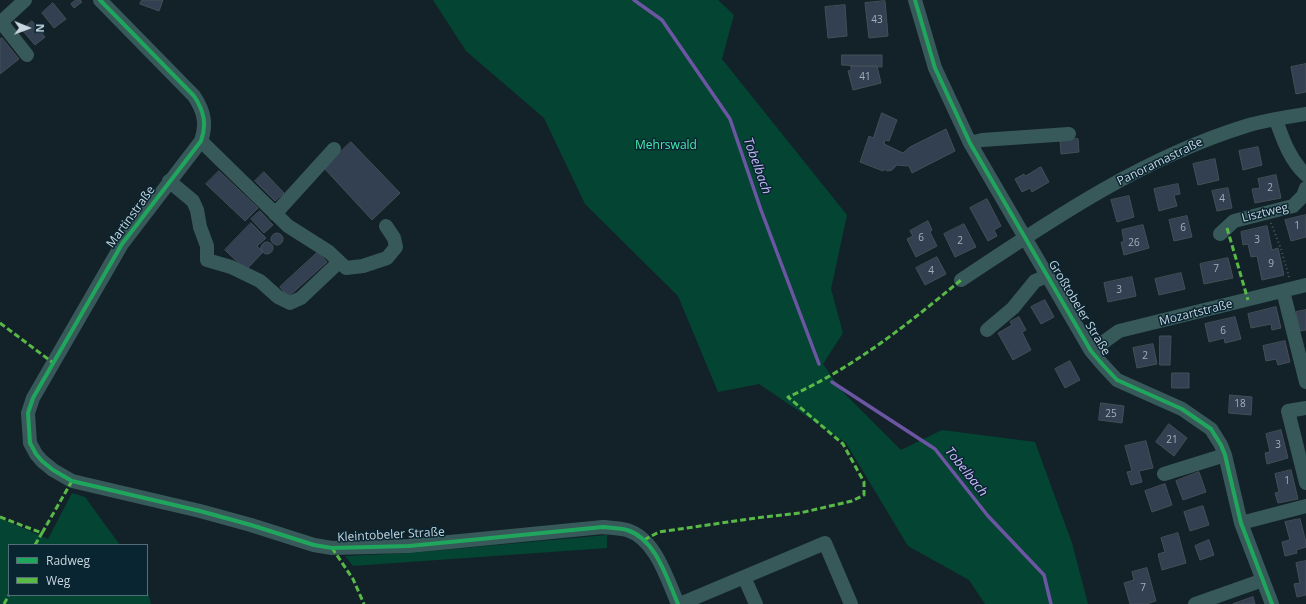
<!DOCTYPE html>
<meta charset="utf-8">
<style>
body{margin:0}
#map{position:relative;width:1306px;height:604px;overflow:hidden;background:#132229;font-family:"Open Sans",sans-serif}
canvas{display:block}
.legend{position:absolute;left:8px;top:544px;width:140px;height:52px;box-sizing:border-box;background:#0a2532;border:1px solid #566c77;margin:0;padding:5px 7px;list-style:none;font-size:12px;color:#c7d6de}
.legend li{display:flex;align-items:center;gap:8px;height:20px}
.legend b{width:20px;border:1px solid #566c77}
.north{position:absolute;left:8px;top:8px;width:40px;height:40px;-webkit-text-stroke:3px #0a2532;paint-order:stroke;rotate:91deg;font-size:11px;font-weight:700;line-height:16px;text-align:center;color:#c7d6de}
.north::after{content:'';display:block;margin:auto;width:14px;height:18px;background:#c7d6de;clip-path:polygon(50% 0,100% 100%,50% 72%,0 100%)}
</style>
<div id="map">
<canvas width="1306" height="604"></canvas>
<ul class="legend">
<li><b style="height:5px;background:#20a55d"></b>Radweg</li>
<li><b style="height:5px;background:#58b947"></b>Weg</li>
</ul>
<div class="north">N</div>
</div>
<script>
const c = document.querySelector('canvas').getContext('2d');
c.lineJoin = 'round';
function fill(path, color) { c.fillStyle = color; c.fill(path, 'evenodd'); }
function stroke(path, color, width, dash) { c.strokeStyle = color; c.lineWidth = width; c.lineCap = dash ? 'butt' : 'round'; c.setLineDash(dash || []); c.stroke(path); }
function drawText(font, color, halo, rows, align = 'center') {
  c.font = font + ' "Open Sans",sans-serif'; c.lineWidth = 3; c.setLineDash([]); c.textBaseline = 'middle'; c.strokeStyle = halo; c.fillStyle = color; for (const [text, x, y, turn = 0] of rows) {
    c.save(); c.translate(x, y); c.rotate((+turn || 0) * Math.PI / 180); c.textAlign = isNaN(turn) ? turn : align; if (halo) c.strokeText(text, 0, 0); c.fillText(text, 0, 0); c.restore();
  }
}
const green = new Path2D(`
 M433,0H718L734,15L722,59L847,215L831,289L843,333L823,364L841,390L901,450L942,430L1035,442L1072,543L1088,604H985L969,580L908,546L846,443L759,384L718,392L678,296L585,204L544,118L466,51Z
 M72,493L85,497L120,545H9V595H147V589L151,604H0V518L48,539Z
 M607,535V548L353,566L345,556L409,553Z`);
const stream = new Path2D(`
 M634,0L662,20L730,119L761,210L819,364
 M832,382L935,449L988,516L1044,575L1051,604`);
const building = new Path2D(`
 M76,0H80L82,2L74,8L71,4Z
 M142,0H163L159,11L140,4Z
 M885,1L888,36L869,38L865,3Z
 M53,3L66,19L54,28L42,13Z
 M845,5L847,36L828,38L825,7Z
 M32,21L45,37L35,45L22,30Z
 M2,38L19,59L0,74V39Z
 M842,55H882V67L842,65Z
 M1306,64V92L1296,94L1291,67Z
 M851,66H877L881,83L853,90L848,71L851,70Z
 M882,113L897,120L889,141L885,140L884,144L903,153L910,147L946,129L955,151L912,173L909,166L897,165L892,170L887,171L884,169L883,171L860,162L869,136L873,138Z
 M1078,139L1079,152L1061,154L1060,140Z
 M351,142L400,193L372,220L324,168Z
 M1258,147L1262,165L1243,170L1239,151Z
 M1215,159L1219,180L1198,185L1193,164Z
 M1041,167L1049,182L1032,192L1030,188L1022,192L1015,179L1024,174L1025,176Z
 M219,171L258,208L245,221L206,184Z
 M264,172L284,193L275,201L255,181Z
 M1276,175L1281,198L1255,203L1252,189L1260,188L1258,179Z
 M1178,184L1180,194L1174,195L1177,206L1159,211L1154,189Z
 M1228,188L1232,208L1217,211L1212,191Z
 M1129,196L1134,217L1117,222L1111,200Z
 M987,199L1001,226L994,230L997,236L988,241L970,208Z
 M260,211L273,225L264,233L251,219Z
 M1306,215V237L1291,241L1285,220Z
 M1187,216L1192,237L1174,241L1169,220Z
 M928,221L932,230L930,232L937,246L916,257L907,239L913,236L910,231Z
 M251,223L266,238L257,246L263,252L246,270L225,250Z
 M964,224L976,247L955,257L944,234Z
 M1143,225L1149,248L1124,255L1121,242H1124L1122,230Z
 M1267,226L1272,250L1278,248L1284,275L1262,280L1257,256L1251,257L1248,244L1243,245L1241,232Z
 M271 239a6 6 0 1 1 12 0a6 6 0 1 1-12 0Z
 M261 248a6 6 0 1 1 12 0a6 6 0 1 1-12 0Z
 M318,252L327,262L288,297L280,287Z
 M937,257L946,274L925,285L916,268Z
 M1228,258L1233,278L1204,284L1200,264Z
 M1181,273L1185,289L1159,295L1155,279Z
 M1132,277L1136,296L1108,302L1104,283Z
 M1045,300L1054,317L1041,324L1031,307Z
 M1276,307L1281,328L1272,330L1271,324L1251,328L1248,314Z
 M1306,310V330L1300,331L1296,312Z
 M1019,317L1026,330L1022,332L1031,350L1013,360L998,333L1012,325L1010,322Z
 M1235,317L1241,339L1225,343L1224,338L1209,342L1205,324Z
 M1160,336H1171L1170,365H1160Z
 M1285,341L1290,362L1278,365L1276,359L1266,361L1263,346Z
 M1153,344L1157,364L1137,368L1133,348Z
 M1070,361L1080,380L1065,388L1055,369Z
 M1172,373H1189V388H1172Z
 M1230,395L1252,397L1251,415L1229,413Z
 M1101,403L1124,406L1122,423L1099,420Z
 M1169,424L1187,438L1174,456L1156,442Z
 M1281,430L1288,458L1267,464L1265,453L1270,452L1266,434Z
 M1146,441L1153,468L1139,471L1142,482L1131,485L1127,472L1132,471L1125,446Z
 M1291,470L1298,499L1278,503L1275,493L1279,492L1275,474Z
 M1199,472L1206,492L1183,500L1176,481Z
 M1165,484L1172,505L1152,512L1145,491Z
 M1203,506L1209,525L1190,531L1184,512Z
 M1300,519L1306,542V547L1296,550L1297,553L1285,556L1282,542L1290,540L1285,522Z
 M1178,533L1186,563L1162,570L1158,554L1165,552L1161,538Z
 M1209,540L1214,555L1200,560L1195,546Z
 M1306,561V595L1297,597L1294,584L1300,583L1296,563Z
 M1147,568L1156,601L1146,604H1130L1124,583L1134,580L1132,572Z
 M1253,597L1255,604H1233Z`);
const path = new Path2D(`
 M1271,223L1281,249L1289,277`);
const minor = new Path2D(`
 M100,0L194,96C204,111 207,124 201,141L122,244L33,398L28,413L30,443L36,454L42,461L53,470L72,481L200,511L251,525L314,545L332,548L409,546L603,527C611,528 619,528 627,530C656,539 667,579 678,604
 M915,0L935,68L970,143L1091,351L1103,365L1117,380L1182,409L1211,429L1221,445L1225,455L1241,523L1272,604
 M1,22L27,55
 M0,23L25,0
 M1276,120C1283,140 1290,160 1306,175
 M201,141L288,226L329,252L346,268L363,266L387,258L396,247L394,238L386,226
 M970,143L982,140L1069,134
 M169,181L193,201L197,210L200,227L207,246V260L231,267L260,281L278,297L290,303L301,298L339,262
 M275,214L334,149
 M1220,234L1234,221L1293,206L1303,196L1306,188
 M961,280C1051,220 1142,158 1246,126C1265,120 1286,117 1306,114
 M1283,291L1306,382
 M987,330L1013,308L1035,281L1047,276
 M1091,351L1119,331L1306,285
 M1306,408L1288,411L1306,483
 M1164,474L1225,455
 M1241,523L1306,506
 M744,577L756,604
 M680,604L825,543L851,604
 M1195,604L1263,580`);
const quiet = new Path2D(`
 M1227,228L1248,300
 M0,323L52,362
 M0,517L42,533L72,481
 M644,540L659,532L756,518L800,513L852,501L864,495V482L843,444L788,397C852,369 908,324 961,280
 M35,545L42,533
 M332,548L353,579L364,604
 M4,604L9,595`);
const cycleway = new Path2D(`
 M100,0L194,96C204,111 207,124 201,141L122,244L33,398L28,413L30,443L36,454L42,461L53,470L72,481L200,511L251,525L314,545L332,548L409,546L603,527C611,528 619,528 627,530C656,539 667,579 678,604
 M915,0L935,68L970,143L1091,351L1103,365L1117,380L1182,409L1211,429L1221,445L1225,455L1241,523L1272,604`);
const numberNames = [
 ["43",877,20],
 ["41",865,77],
 ["2",1270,188],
 ["4",1222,199],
 ["1",1297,226],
 ["6",1183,228],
 ["6",921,238],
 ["3",1257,240],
 ["2",960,241],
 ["26",1134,243],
 ["9",1271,264],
 ["7",1216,269],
 ["4",931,271],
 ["3",1119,290],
 ["6",1223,331],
 ["2",1145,356],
 ["18",1240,404],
 ["25",1111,414],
 ["21",1172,440],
 ["3",1278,445],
 ["1",1287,481],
 ["7",1143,588]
];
const parkNames = [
 ["Mehrswald",666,146]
];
const streetNames = [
 ["Panoramastraße",1160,162,-26],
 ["Lisztweg",1265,213,-14],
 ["Martinstraße",131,217,-54],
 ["Großtobeler Straße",1079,308,59],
 ["Mozartstraße",1196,313,-14],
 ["Kleintobeler Straße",391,535,-3]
];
const waterNames = [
 ["Tobelbach",757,166,70],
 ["Tobelbach",966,472,51]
];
fill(green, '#034532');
stroke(stream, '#6c55a2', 3.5);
fill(building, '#334052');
stroke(building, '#454e56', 1);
stroke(path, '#445a5d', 2, [1, 3]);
stroke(minor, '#38595a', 14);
stroke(quiet, '#58b947', 3, [6, 3]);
stroke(cycleway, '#20a55d', 4);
drawText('10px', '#a2b0bb', null, numberNames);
drawText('12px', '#46eaae', '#0a2532', parkNames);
drawText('12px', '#c7d6de', '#0a2532', streetNames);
drawText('italic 13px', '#ccb9fd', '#0a2532', waterNames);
</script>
